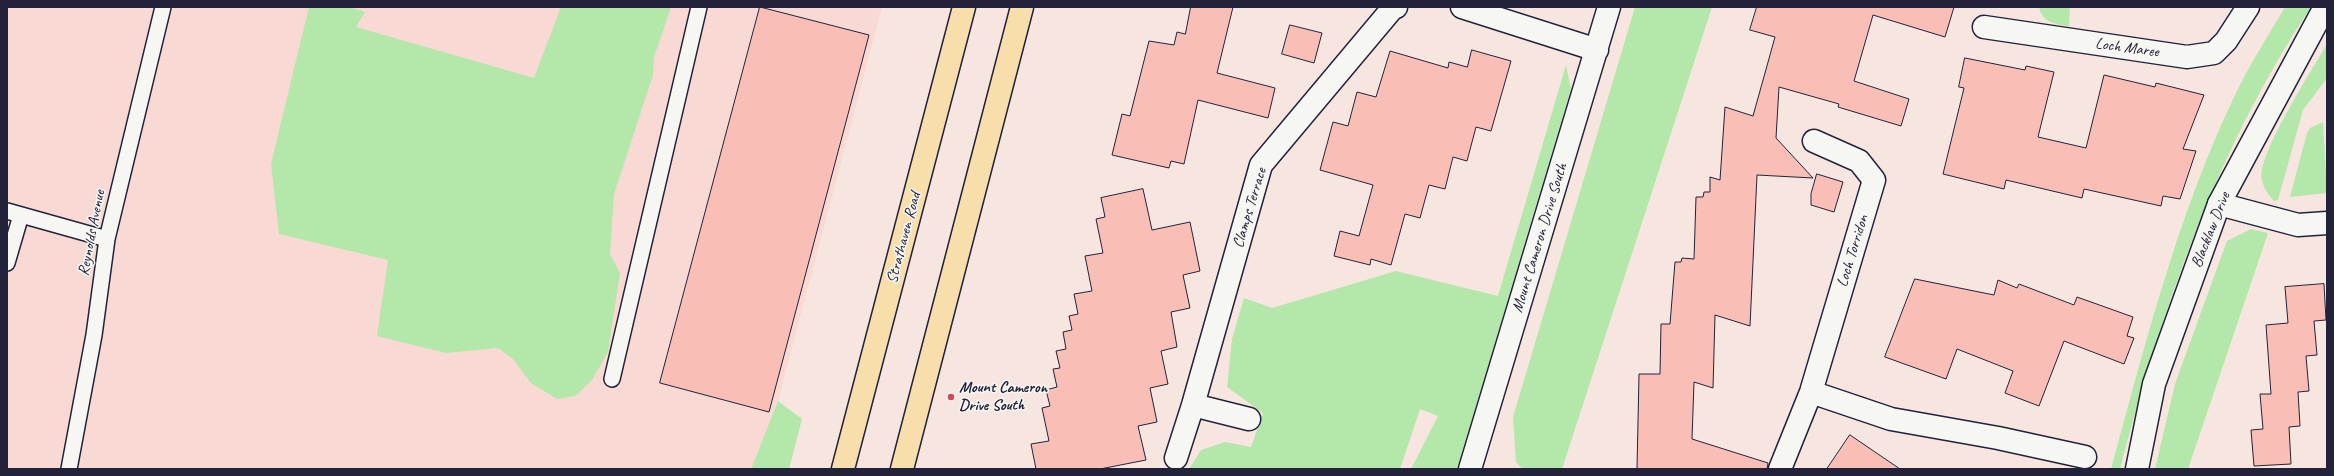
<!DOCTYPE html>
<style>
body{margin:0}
#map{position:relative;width:2334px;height:476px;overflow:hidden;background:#f7e5e0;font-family:Caveat,sans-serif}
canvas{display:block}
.frame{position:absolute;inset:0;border:8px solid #22223b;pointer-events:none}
</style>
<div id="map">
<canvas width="2334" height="476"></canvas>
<div class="frame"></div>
</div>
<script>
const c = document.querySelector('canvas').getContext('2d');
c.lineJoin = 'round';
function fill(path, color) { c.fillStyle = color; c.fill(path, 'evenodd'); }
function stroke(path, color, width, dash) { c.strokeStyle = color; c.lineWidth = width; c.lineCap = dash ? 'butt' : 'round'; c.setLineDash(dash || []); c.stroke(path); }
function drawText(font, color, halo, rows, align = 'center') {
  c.font = font + ' Caveat,sans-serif'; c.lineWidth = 3; c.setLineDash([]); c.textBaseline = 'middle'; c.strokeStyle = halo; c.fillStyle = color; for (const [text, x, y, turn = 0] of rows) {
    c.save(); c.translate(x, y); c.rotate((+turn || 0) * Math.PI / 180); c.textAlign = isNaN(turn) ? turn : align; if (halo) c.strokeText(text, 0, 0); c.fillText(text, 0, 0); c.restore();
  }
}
const built = new Path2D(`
 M7,7H882L778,401L751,469H7Z`);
const green = new Path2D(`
 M309,7H349L365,12L356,27L534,78L561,7H671L654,57L653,75L614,194L610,254L620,273L608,352L592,380L575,396L557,399L531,383L513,359L498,348L446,353L377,336L388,260L279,234L271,164Z
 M1635,7H1712L1562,469H1523L1516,462L1513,417Z
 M2039,7H2070L2069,26C2056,24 2042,23 2039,7Z
 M2285,7H2311C2218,146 2162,308 2120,469H2111C2145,344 2180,207 2237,91C2251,62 2269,35 2285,7Z
 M2327,44V78L2303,110L2278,200L2274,201C2269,196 2263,187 2262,180C2255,158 2314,67 2327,44Z
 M1566,65L1571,89L1457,469H1411L1438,416L1420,409L1400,469H1189L1201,450L1225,442L1251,447L1263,413L1227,387L1232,339L1244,298L1272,308L1396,271L1498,296Z
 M2323,122L2327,193L2290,197L2307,133L2310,128Z
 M2251,229L2268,233L2188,469H2155L2175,384L2227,241Z
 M778,401L802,419L789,469H751Z`);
const building = new Path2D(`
 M760,7L869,35L769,412L660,383Z
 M1191,7H1233L1217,73L1275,88L1268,118L1198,100L1184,164L1171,161L1169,168L1112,155L1122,114L1130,116L1149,41L1174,45L1177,32L1185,34Z
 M1757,7H1954L1945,37L1873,15L1854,81L1909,99L1901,126L1838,107L1839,104L1779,87L1776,138L1813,178L1757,175L1750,326L1715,315L1713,388L1694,382L1692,439L1768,463L1767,469H1637L1639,374H1660L1661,324H1670L1675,262H1681L1682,258L1694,259L1696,197H1703L1704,192H1710V177L1720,180L1725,107L1753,116L1775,37L1750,30Z
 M1290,25L1322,33L1314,63L1282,54Z
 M1472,50L1511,61L1491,131L1476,127L1467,161L1453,157L1445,189L1429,185L1420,218L1405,214L1391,265L1371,259L1370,265L1334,256L1340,231L1359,236L1373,185L1320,170L1333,122L1348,126L1357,92L1376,97L1390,51L1448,68L1449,62L1467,67Z
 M1965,58L2025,70L2026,66L2054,72L2038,137L2086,148L2104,75L2155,87L2156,83L2204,95L2183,149L2196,151L2180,199L2163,196L2161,206L2084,189L2082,198L2006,180L2004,189L1943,174L1964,88L1959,87Z
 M1817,174L1843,182L1834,212L1811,205V194Z
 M1143,189L1152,230L1190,222L1200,271L1183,275L1190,308L1171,312L1177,347L1161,351L1168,384L1150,388L1157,422L1138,426L1146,460L1100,469H1036L1031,444L1049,441L1042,408L1050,406L1046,390L1057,387L1053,369L1060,368L1056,351L1066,349L1063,332L1072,330L1069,316L1078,314L1074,294L1092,291L1085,256L1103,253L1096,219L1105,217L1101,198Z
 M1915,279L1994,295L1998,280L2017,288L2019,284L2074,305L2077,297L2133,317L2127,336L2134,338L2124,364L2064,341L2039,406L2005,393L2013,371L1957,349L1946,379L1885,357Z
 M2324,284L2326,320L2314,321L2317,355L2306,356L2309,391L2298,392L2300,426L2289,427L2291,464L2254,466L2251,430L2263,429L2260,394H2271L2266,325L2288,323L2285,287Z
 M1850,435L1900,469H1827Z`);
const service = new Path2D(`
 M7,211L107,239
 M7,263L21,215
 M612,379L699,7
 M69,469L94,335L107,239L163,7`);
const minor = new Path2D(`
 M1462,7L1597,50
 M1984,27L2187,57L2214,53L2226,41L2248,7
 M2219,204L2298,225L2327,223
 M1811,392L1891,419L1998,438L2085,457
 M1193,405L1249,419
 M1176,458L1193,405L1261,165L1392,9L1396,7
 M1470,469L1609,7
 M1780,469L1811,392L1874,180L1859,161L1814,141`);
const tertiary = new Path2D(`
 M2137,469L2154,384L2219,204L2325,7`);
const primary = new Path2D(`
 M843,469L964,7
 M902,469L1022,7`);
const markers = [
 [951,397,4,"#d1495b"]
];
const streetNames = [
 ["Loch Maree",2127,48,8],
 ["Clamps Terrace",1250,208,-73],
 ["Blacklaw Drive",2211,230,-68],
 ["Reynolds Avenue",92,233,-79],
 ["Strathaven Road",904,238,-75],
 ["Mount Cameron Drive South",1540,238,-73],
 ["Loch Torridon",1853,251,-73]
];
const poiNames = [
 ["Mount Cameron",959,388],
 ["Drive South",959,406]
];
fill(built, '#f8d9d3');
fill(green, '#b3e8aa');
fill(building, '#f9beb6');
stroke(building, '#22223b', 1);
stroke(service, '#22223b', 18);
stroke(minor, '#22223b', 25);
stroke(tertiary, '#22223b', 25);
stroke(primary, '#22223b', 25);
stroke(service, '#f6f6f2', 15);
stroke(minor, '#f6f6f2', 22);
stroke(tertiary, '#f6f6f2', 22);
stroke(primary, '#f8deab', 22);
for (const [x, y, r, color] of markers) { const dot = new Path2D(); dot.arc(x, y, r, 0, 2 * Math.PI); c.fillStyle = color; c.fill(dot); stroke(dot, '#f6f6f2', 1.5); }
drawText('16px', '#22223b', '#f6f6f2', streetNames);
drawText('bold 16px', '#22223b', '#f6f6f2', poiNames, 'left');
</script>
